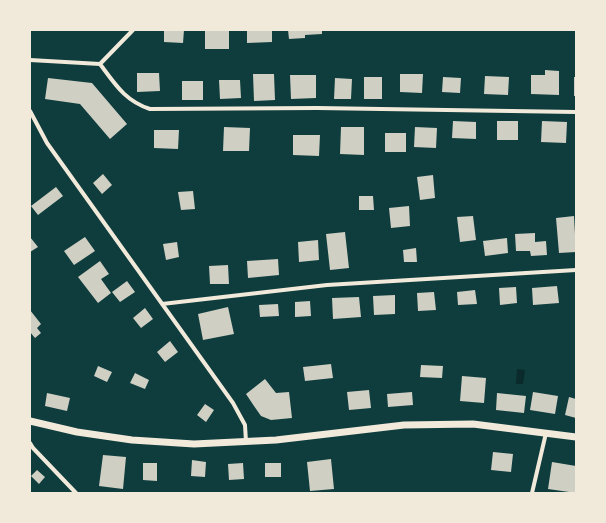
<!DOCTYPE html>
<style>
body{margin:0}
#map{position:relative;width:606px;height:523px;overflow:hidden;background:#0f3d3e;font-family:"Fira Sans",sans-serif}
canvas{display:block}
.frame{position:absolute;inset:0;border:31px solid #f1e9da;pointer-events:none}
</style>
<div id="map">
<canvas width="606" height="523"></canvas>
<div class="frame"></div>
</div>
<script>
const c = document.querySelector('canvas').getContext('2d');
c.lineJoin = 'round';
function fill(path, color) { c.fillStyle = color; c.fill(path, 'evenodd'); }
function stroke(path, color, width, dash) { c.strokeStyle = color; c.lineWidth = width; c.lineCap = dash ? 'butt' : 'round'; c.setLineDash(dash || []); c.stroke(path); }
const water = new Path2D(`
 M517,369L525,370L523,384H516Z`);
const building = new Path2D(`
 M164,30H184L183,43L164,42Z
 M205,30H229V49H205Z
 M247,30H272V42L247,43Z
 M288,30H322V34L305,35V38L289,39Z
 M545,70L559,71V95L531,94V75H545Z
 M137,73H159L160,91L137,92Z
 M253,74H274L275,100L254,101Z
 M400,74H423L422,93L400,92Z
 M290,75H316V98L291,99Z
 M485,76L509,77L508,95L484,94Z
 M364,77H382V99H364Z
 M443,77L461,78L460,93L442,92Z
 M574,77H576V96H574Z
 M48,78L92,83L127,124L110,139L80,104L45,99Z
 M335,78L352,79L351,99H334Z
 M219,80H240L241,98L220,99Z
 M182,81H203V100H182Z
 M453,121L476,122V139L452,138Z
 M497,121H518V140H497Z
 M542,121L567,122L566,143L541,142Z
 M224,127L250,128L249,151H223Z
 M341,127H364V155L340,154Z
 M415,127L437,128L436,148L414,147Z
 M154,130H179L178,149L154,148Z
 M385,133H406V152H385Z
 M293,135H320L319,156L293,155Z
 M103,174L112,185L102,194L93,183Z
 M433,175L435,198L420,200L417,177Z
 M56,187L63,196L38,215L31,206Z
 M193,191L195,209L181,210L178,192Z
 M359,196H373L374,210H359Z
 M409,206L410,226L391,228L389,208Z
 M473,216L476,240L460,242L457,217Z
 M574,216L576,252L559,253L556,218Z
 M345,232L349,268L330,270L326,234Z
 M535,233V242L546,241L547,255L531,256L530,251H516L515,234Z
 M30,237L38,247L30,252Z
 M85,237L95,251L74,265L64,251Z
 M507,238L508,253L485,256L483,241Z
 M318,240L319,260L299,262L298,242Z
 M177,242L179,257L166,260L163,244Z
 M416,248L417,262H404L403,250Z
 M278,259L279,275L248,278L247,261Z
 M100,261L109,274L101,279L111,293L98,303L78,277Z
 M228,265L229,284H210L209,266Z
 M127,281L135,292L120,302L112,292Z
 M557,286L559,303L533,305L532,288Z
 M516,287L517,303L500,305L499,288Z
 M475,290L477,304L458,305L457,292Z
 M434,292L436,310L418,311L417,293Z
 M395,295V314L374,315L373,296Z
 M359,297L361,317L333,319L332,298Z
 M310,301L311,316L295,317V302Z
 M278,304L279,316L260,317L259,305Z
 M228,307L234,334L203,340L198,314Z
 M145,308L153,319L141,328L133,318Z
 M30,310L41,324L37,328L41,333L35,338L30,332Z
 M170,341L178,352L165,362L157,352Z
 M331,364L333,378L305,381L303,367Z
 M421,365L443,366L442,378L420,377Z
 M98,366L112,372L107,382L94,376Z
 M135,373L149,380L145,389L130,383Z
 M462,376L486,378L484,403L460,401Z
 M265,379L276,393L289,392L292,418L271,420L261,416L254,406L246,394Z
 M369,390L371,408L349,410L347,392Z
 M412,392L413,405L388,407L387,394Z
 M533,392L558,396L555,414L530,410Z
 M47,393L70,398L67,411L45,406Z
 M497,393L526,396L524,413L496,410Z
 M569,397L576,399V418L565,415Z
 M205,404L214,410L206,422L197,415Z
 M493,452L513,454L511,472L491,470Z
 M103,455L126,457L123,489L99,486Z
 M331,459L334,489L310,491L307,462Z
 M192,460L206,462L205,477L191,476Z
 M552,462L576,466V493L548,489Z
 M143,463H157V481L143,480Z
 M243,463L244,479L229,480L228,464Z
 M265,463H281V477H265Z
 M37,470L45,477L39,484L31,476Z`);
const minor = new Path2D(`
 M30,60L100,64C115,84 125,101 150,109L317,108L576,112
 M100,64L133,30
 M30,111L47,143L233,403L245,425L246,442
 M162,304L327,285L576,270
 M30,443L33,448L76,493
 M532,493L546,433`);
const tertiary = new Path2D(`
 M30,421L77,432L132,440L194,444L276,440L404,425L473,424L576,437`);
fill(water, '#0a2a2b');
fill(building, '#cfcfc3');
stroke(minor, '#f1e9da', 4);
stroke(tertiary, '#f1e9da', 7);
</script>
